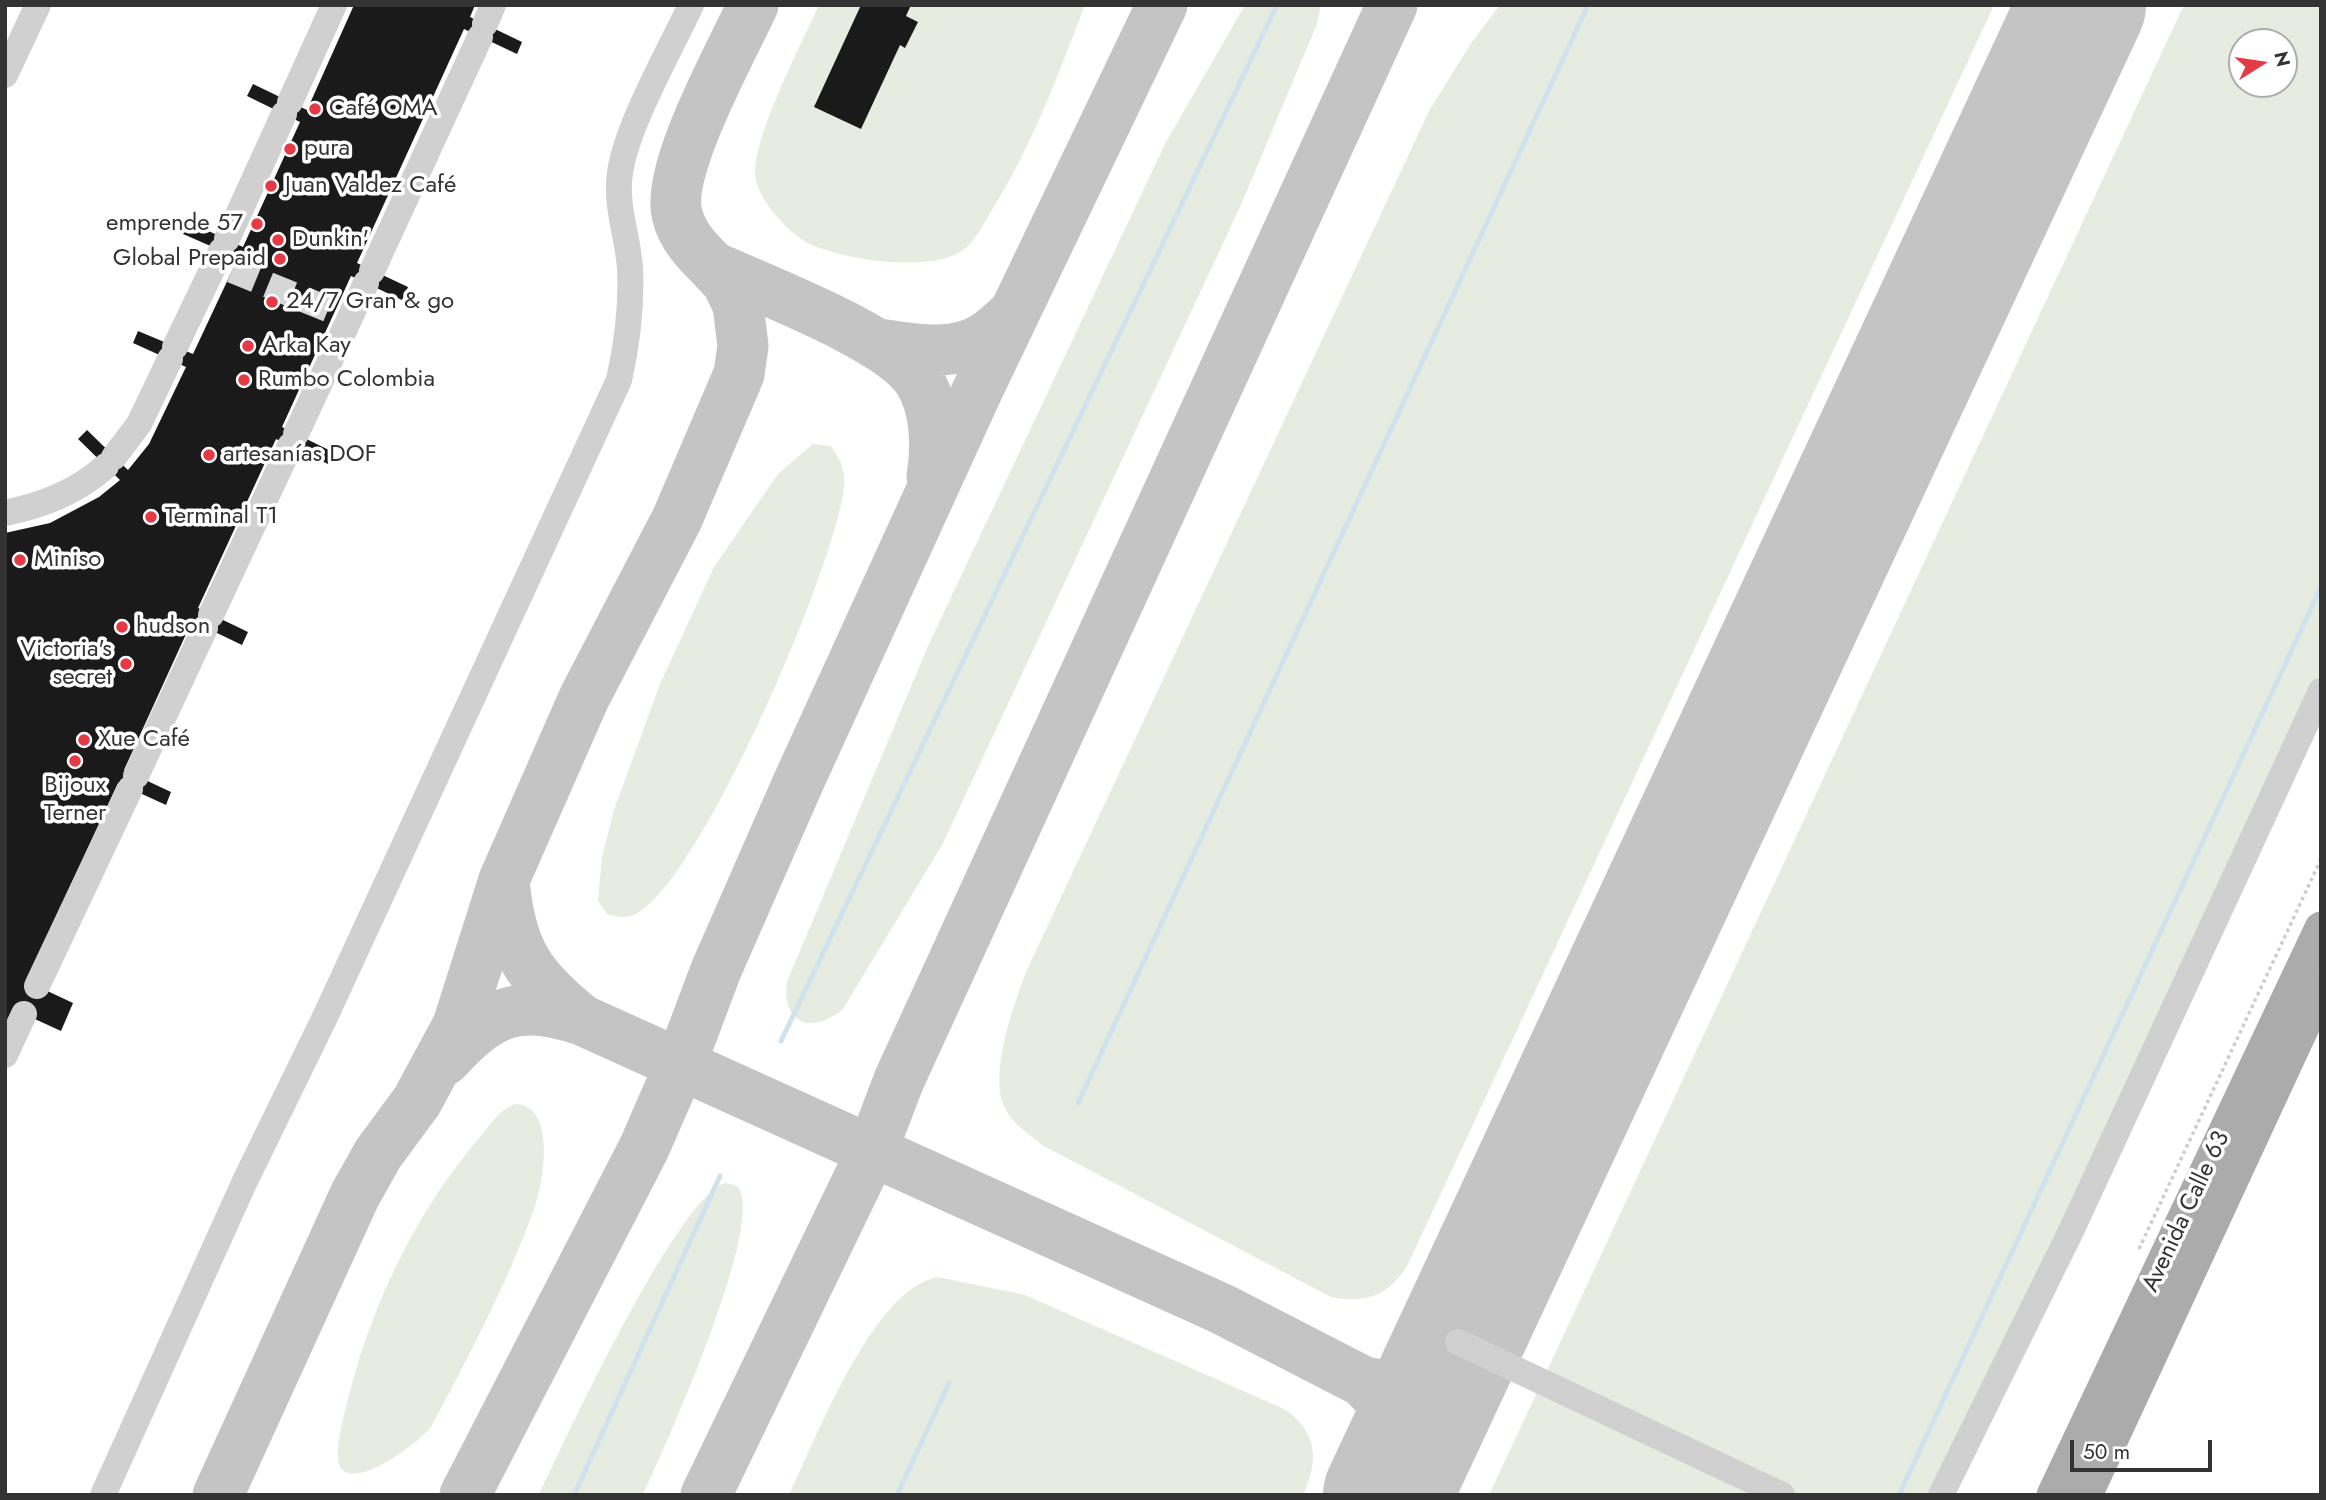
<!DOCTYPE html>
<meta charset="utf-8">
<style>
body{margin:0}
#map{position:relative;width:2326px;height:1500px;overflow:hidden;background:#fff;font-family:Jost,sans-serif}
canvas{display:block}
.frame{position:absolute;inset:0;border:7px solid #333;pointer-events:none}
.north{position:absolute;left:2228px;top:28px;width:70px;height:70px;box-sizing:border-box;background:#fff;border:2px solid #adadad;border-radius:50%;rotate:78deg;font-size:19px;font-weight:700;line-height:28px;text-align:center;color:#333}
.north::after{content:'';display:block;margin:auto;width:24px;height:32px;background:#e63946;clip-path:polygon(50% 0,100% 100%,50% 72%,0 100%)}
.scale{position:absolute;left:2070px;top:1440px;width:142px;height:32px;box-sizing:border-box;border:4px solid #333;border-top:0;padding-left:9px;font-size:21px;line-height:24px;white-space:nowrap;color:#333;-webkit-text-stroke:5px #fff;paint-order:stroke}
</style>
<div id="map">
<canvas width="2326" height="1500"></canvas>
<div class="frame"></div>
<div class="north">N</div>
<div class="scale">50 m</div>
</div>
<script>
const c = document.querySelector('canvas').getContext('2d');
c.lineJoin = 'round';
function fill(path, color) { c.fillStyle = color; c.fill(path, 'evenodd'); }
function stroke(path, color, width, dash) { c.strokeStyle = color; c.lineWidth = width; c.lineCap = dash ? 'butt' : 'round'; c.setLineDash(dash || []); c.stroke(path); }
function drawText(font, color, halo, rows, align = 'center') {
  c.font = font + ' Jost,sans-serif'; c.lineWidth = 7; c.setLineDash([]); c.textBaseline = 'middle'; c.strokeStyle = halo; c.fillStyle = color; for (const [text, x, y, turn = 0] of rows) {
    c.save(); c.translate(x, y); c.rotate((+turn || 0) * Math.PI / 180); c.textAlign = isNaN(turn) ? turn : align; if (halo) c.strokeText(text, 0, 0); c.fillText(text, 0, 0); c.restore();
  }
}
const green = new Path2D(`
 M819,5H1085C1058,75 1033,144 993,208C986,220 977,237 967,247C936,275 842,260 808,243C787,232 756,198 755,173C755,133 801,45 819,5Z
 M1245,5H1321L1317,24L1240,207L942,845L843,1009C814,1034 781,1026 787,982L928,646L1166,142Z
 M1500,5H1994L1408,1264C1390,1295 1367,1304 1331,1297L1042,1145C1029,1134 1011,1123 1004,1106C989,1073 1014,1005 1026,972L1430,109L1472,42Z
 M2184,5H2321V673L2050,1253L1933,1495H1489ZM2242,42H2284V84H2242Z
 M813,444L831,446C839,457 846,471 844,486C837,563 703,875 638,913C628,919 617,917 607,914L598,901L602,857L614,810L660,684L714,567L778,474Z
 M516,1104C556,1106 544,1181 535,1206C509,1280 468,1358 431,1427C416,1446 341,1500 338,1458C337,1437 344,1416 349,1395C373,1301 417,1210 481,1136C491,1124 501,1108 516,1104Z
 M726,1183L737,1186C769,1218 663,1452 643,1495H539C563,1444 680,1192 726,1183Z
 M938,1277L1025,1295L1284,1409C1318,1432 1319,1460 1303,1495H789C816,1439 873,1288 938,1277Z`);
const stream = new Path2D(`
 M781,1041L1277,5
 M1078,1103L1588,5
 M574,1495L720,1176
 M897,1495L949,1383
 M1899,1495L2321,587`);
const taxiway = new Path2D(`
 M753,5C732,51 666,168 677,214C682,236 697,251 712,266C763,290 889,336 918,379C936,406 937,446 932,477
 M879,344C913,349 953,357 984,338C995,331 1005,321 1014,313
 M504,880C510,950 528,976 582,1020L1222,1309L1362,1381L1386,1405L1391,1421L1399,1461L1395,1477
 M445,1060C491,1010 518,998 585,1021
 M1362,1381C1398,1391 1427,1386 1451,1357
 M218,1495L355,1195L378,1154L417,1101L458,1025L504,880L584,698L677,519L739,374L743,346L738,305L727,282L712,266
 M465,1495L644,1148L681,1063L716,970L798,783L978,389L1162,5
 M706,1495L872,1151L899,1080L1392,5`);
const runway = new Path2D(`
 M1387,1495L2082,5`);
const building = new Path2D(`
 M354,5H475L470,17L522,42L517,54L464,29L357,263L408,287L402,300L351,276L282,427L333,452L328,464L276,439L198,608L248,632L242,645L192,621L124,770L171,792L166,805L118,783L26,981L73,1003L61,1031L13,1009L5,1027V533L50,523L99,497L120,480L78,439L87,430L128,470L149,444L186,367L133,343L138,331L193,354L238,258L183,234L189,222L243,247L300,122L247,96L253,84L307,110Z
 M861,5H911L906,16L918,22L905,48L900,45L861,129L814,107Z`);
const minorTunnel = new Path2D(`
 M232,270L335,312`);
const path = new Path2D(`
 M2139,1249L2321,859`);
const minor = new Path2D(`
 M485,24L493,5
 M5,75L38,5
 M290,102L334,5
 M227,239L284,114
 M372,271L480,37
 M175,347L221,251
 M296,434L366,283
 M114,457L139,424L170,359
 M5,513C43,505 77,492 106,466
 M211,615L290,446
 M136,776L205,628
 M37,986L130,789
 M5,1055L24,1014
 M1458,1342L1782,1495
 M103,1495L244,1183L325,1017L619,380C627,344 632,306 630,268C628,236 615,206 620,173C626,127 670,50 691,5
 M1941,1495L2071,1231L2321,691`);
const major = new Path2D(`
 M2053,1495L2321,928
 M2086,1495L2321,988`);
const markers = [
 [315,109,7,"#e63946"],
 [290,149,7,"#e63946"],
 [271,186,7,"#e63946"],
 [257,224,7,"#e63946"],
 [278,240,7,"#e63946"],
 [280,259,7,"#e63946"],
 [272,302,7,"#e63946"],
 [248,346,7,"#e63946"],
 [244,380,7,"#e63946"],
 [209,455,7,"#e63946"],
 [151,517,7,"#e63946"],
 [20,560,7,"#e63946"],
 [122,627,7,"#e63946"],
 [126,664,7,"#e63946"],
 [84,740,7,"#e63946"],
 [75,761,7,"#e63946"]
];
const poiNames = [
 ["Café OMA",329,109],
 ["pura",304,149],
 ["Juan Valdez Café",285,186],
 ["emprende 57",243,224,"right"],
 ["Dunkin'",292,240],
 ["Global Prepaid",266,259,"right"],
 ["24/7 Gran & go",286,302],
 ["Arka Kay",262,346],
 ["Rumbo Colombia",258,380],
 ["artesanías DOF",223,455],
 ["Terminal T1",165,517],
 ["Miniso",34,560],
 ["hudson",136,627],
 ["Victoria's",112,650,"right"],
 ["secret",112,678,"right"],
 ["Xue Café",98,740],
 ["Bijoux",75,786,"center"],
 ["Terner",75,814,"center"]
];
const streetNames = [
 ["Avenida Calle 63",2187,1212,-65]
];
fill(green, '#e6ecdf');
stroke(stream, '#cfe2ee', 5);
stroke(taxiway, '#c4c4c4', 51);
stroke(runway, '#c4c4c4', 128);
fill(building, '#1a1a1a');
stroke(minorTunnel, '#d6d6d6', 26, [26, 13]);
stroke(path, '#cdcdcd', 3.5, [3.5, 3.5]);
stroke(minor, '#d0d0d0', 26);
stroke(major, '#ababab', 33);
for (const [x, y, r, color] of markers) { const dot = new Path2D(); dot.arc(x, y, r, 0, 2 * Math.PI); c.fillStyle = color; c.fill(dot); stroke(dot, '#fff', 2.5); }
drawText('24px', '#333', '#fff', poiNames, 'left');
drawText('24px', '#333', '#fff', streetNames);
</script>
